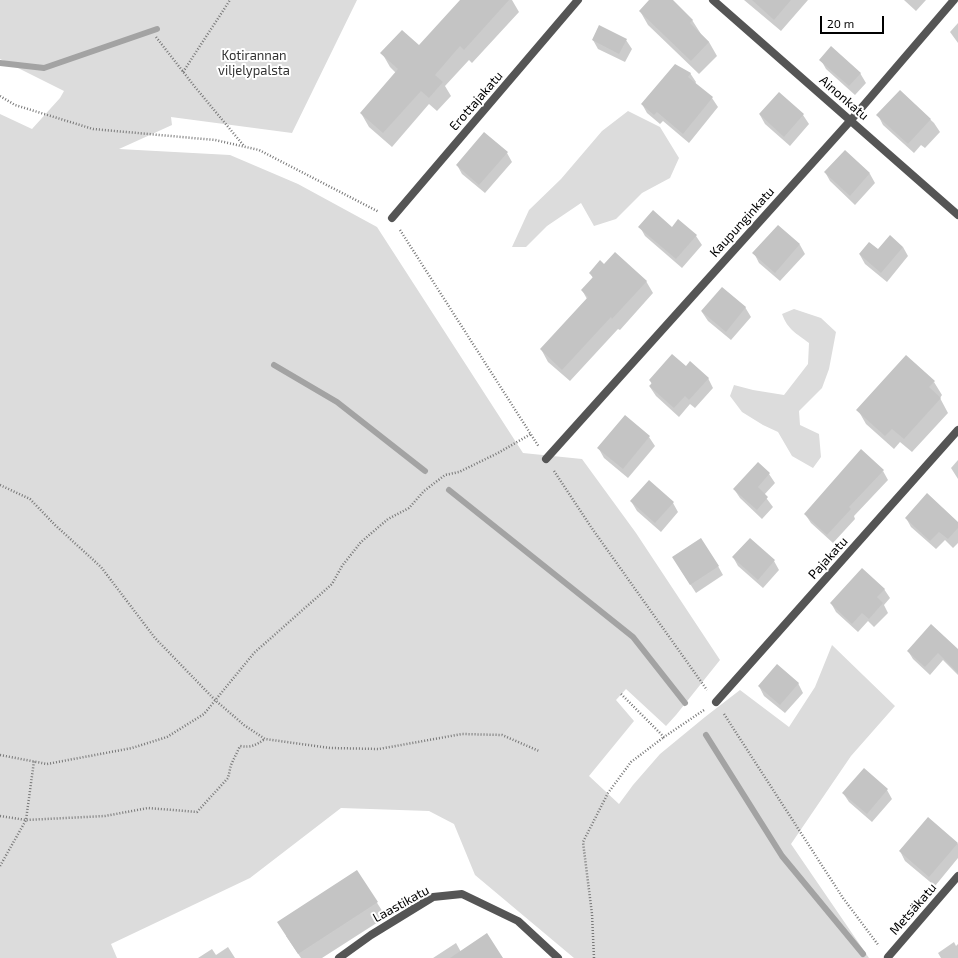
<!DOCTYPE html>
<meta charset="utf-8">
<style>
body{margin:0}
#map{position:relative;width:958px;height:958px;overflow:hidden;background:#fff;font-family:"Exo 2",sans-serif}
canvas{display:block}
.scale{position:absolute;left:820px;top:16px;width:64px;height:18px;box-sizing:border-box;border:2px solid #000;border-top:0;padding-left:5px;font-size:12px;line-height:14px;white-space:nowrap;color:#000;-webkit-text-stroke:3px #fff;paint-order:stroke}
</style>
<div id="map">
<canvas width="958" height="958"></canvas>
<div class="scale">20 m</div>
</div>
<script>
const c = document.querySelector('canvas').getContext('2d');
c.lineJoin = 'round';
function fill(path, color) { c.fillStyle = color; c.fill(path, 'evenodd'); }
function stroke(path, color, width, dash) { c.strokeStyle = color; c.lineWidth = width; c.lineCap = dash ? 'butt' : 'round'; c.setLineDash(dash || []); c.stroke(path); }
function drawText(font, color, halo, rows, align = 'center') {
  c.font = font + ' "Exo 2",sans-serif'; c.lineWidth = 4; c.setLineDash([]); c.textBaseline = 'middle'; c.strokeStyle = halo; c.fillStyle = color; for (const [text, x, y, turn = 0] of rows) {
    c.save(); c.translate(x, y); c.rotate((+turn || 0) * Math.PI / 180); c.textAlign = isNaN(turn) ? turn : align; if (halo) c.strokeText(text, 0, 0); c.fillText(text, 0, 0); c.restore();
  }
}
const green = new Path2D(`
 M0,0H357L292,133L171,117L172,125L119,149L230,155L298,184L377,227L523,453L582,459L636,533L720,660L676,715L666,726L626,689L616,700L634,721L589,776L619,804L633,785L660,754L705,717L740,690L789,727L815,687L832,645L895,706L851,756L791,844L869,958H574L475,875L454,824L429,811L341,808L250,878L111,944L117,958H0V114L32,129L60,98L64,91L0,59Z
 M628,111L660,127L679,158L670,178L642,193L616,219L594,226L581,203L547,226L526,247H512L529,210L561,179L602,131Z
 M794,309L821,318L836,332L829,369L822,388L799,411L800,425L819,434L821,457L813,468L792,456L778,432L763,425L742,412L730,396L734,385L753,390L784,395L808,364L809,343C796,333 788,330 782,314Z`);
const shadow = new Path2D(`
 M461,0H512L519,12L472,63L469,60L445,86L451,96L437,111L429,104L392,147L369,127L361,113L396,73L390,67L382,53L419,46Z
 M651,0H672L692,20L701,34L709,42L717,56L699,74L648,25L640,11Z
 M744,0H808L781,31Z
 M904,0H926L916,11Z
 M958,23V43L950,32Z
 M593,40H626L632,49L625,62L598,49Z
 M821,60L860,73L866,83L855,95L826,69Z
 M690,73L696,82L695,84L712,98L718,107L689,143L663,121L660,124L647,113L642,104Z
 M900,91L934,123L940,132L925,148L921,145L914,153L883,125L878,115Z
 M779,93L803,115L809,124L790,146L765,124L760,115Z
 M845,151L870,174L875,183L855,205L830,181L825,172Z
 M507,153L512,162L485,193L462,174L457,165Z
 M778,226L800,245L805,254L780,281L759,263L754,253Z
 M640,227L672,228L696,236L702,245L682,268L645,236Z
 M903,247L908,256L887,282L865,264L860,255Z
 M604,266L646,281L653,293L620,330L618,329L570,381L548,362L541,349L587,299L582,290L593,278L590,273Z
 M745,307L751,317L731,340L708,321L702,312Z
 M686,367L708,378L713,388L695,408L690,404L679,417L656,396L650,387L652,385L650,380Z
 M934,382L942,395L940,398L948,413L912,452L900,442L894,449L866,424L858,410Z
 M649,437L655,446L628,478L604,458L599,449Z
 M958,460V479L951,468Z
 M758,463L769,474L775,483L764,495L773,507L762,519L740,498L734,489Z
 M883,471L888,480L854,516L855,519L833,543L811,523L805,514Z
 M631,501L673,503L678,512L661,532L637,511Z
 M906,518L958,523V543L953,548L945,540L936,549L911,527Z
 M733,557L774,561L779,570L763,588L738,566Z
 M718,566L723,575L696,593L679,567Z
 M884,589L890,598L884,605L888,613L874,627L868,621L858,632L836,612L831,603Z
 M958,650V675L943,660L930,675L913,659L908,651Z
 M798,683L803,693L785,713L764,696L759,686Z
 M887,790L892,799L872,822L849,802L843,793Z
 M928,819L958,844V858L935,886L905,861L900,851Z
 M357,871L386,917L322,958H301L286,936Z
 M954,942L956,946L958,944V958H941L938,953Z
 M456,943L461,952L502,958H433Z
 M228,947L235,958H198L212,949L216,955Z`);
const stream = new Path2D(`
 M0,63L44,68L157,29
 M274,365L337,402L425,471
 M449,490L633,637L685,703
 M706,735L782,856L863,954`);
const building = new Path2D(`
 M460,0H509L464,50L460,46L435,75L443,82L429,98L421,91L383,133L360,113L398,69L380,53L402,30L419,45Z
 M649,0H673L693,20L690,23L709,42L691,61L639,11Z
 M752,0H791L774,20Z
 M599,25L627,39L619,54L592,40Z
 M831,46L861,73L849,86L819,60Z
 M675,64L691,73L688,77L713,97L683,134L657,112L654,115L641,104Z
 M900,90L931,119L908,144L876,115Z
 M779,92L804,114L784,137L759,114Z
 M484,132L508,152L479,185L456,165Z
 M845,150L870,173L850,196L824,172Z
 M653,210L672,227L678,219L697,235L676,259L638,227Z
 M778,225L800,244L775,273L752,253Z
 M890,235L903,247L881,273L859,254L869,242L878,249Z
 M615,252L647,281L612,319L611,317L562,370L540,349L588,297L581,290L593,277L589,273L600,260L604,264Z
 M722,287L746,307L726,332L701,311Z
 M672,354L686,366L690,361L709,378L689,400L685,396L674,408L649,386L652,383L649,380Z
 M906,355L935,381L929,387L941,398L904,439L892,429L885,436L856,410Z
 M625,415L650,436L623,469L597,448Z
 M861,449L884,470L849,507L851,509L827,535L804,514Z
 M758,462L770,473L758,487L768,497L757,510L733,489Z
 M649,480L674,502L655,523L630,501Z
 M927,493L958,522V528L948,539L939,532L930,541L905,518Z
 M701,538L719,566L690,585L672,557Z
 M750,538L775,560L758,580L732,557Z
 M862,568L885,589L877,597L883,603L869,619L862,613L852,624L830,603Z
 M931,624L958,649V673L938,653L925,667L907,651Z
 M777,664L799,683L780,705L758,686Z
 M864,768L888,789L867,814L842,793Z
 M928,817L958,843L929,877L899,851Z
 M357,870L378,902L298,954L277,922Z
 M487,933L503,958H450Z`);
const path = new Path2D(`
 M156,37L195,87L244,146
 M183,72L230,0
 M0,96L15,105L93,129L215,140L259,150L379,212
 M400,230L539,447
 M554,471L591,527L707,690
 M0,485L30,499L55,525L101,567L155,638L215,700L244,725L265,739L330,748L379,749L462,734L502,735L539,751
 M621,694L664,737L704,710
 M724,714L843,898L879,946
 M0,755L47,764L132,748L167,737L204,714L254,653L332,584L342,566L361,542L388,519L409,508L424,491L445,475L459,472L498,453L531,434
 M0,816L26,820L105,816L148,808L197,812L228,778L231,765L240,746C251,748 256,745 265,739
 M0,866L26,820L34,761
 M594,958L592,914L583,842L608,793L631,762L664,737`);
const street = new Path2D(`
 M713,0L958,215
 M392,218L578,0
 M546,459L851,120L954,0
 M716,702L958,430
 M888,957L958,876
 M339,958L371,935L433,897L462,894L518,921L558,958`);
const parkNames = [
 ["Kotirannan",254,56],
 ["viljelypalsta",254,71]
];
const streetNames = [
 ["Ainonkatu",844,98,41],
 ["Erottajakatu",476,101,-49],
 ["Kaupunginkatu",742,222,-48],
 ["Pajakatu",828,558,-48],
 ["Laastikatu",401,904,-29],
 ["Metsäkatu",913,909,-49]
];
fill(green, '#dcdcdc');
fill(shadow, '#0003');
stroke(stream, '#a3a3a3', 6);
fill(building, '#c4c4c4');
stroke(path, '#777', 2.5, [1, 2]);
stroke(street, '#555', 8);
drawText('13px', '#333', '#fff', parkNames);
drawText('13px', '#000', '#fff', streetNames);
</script>
